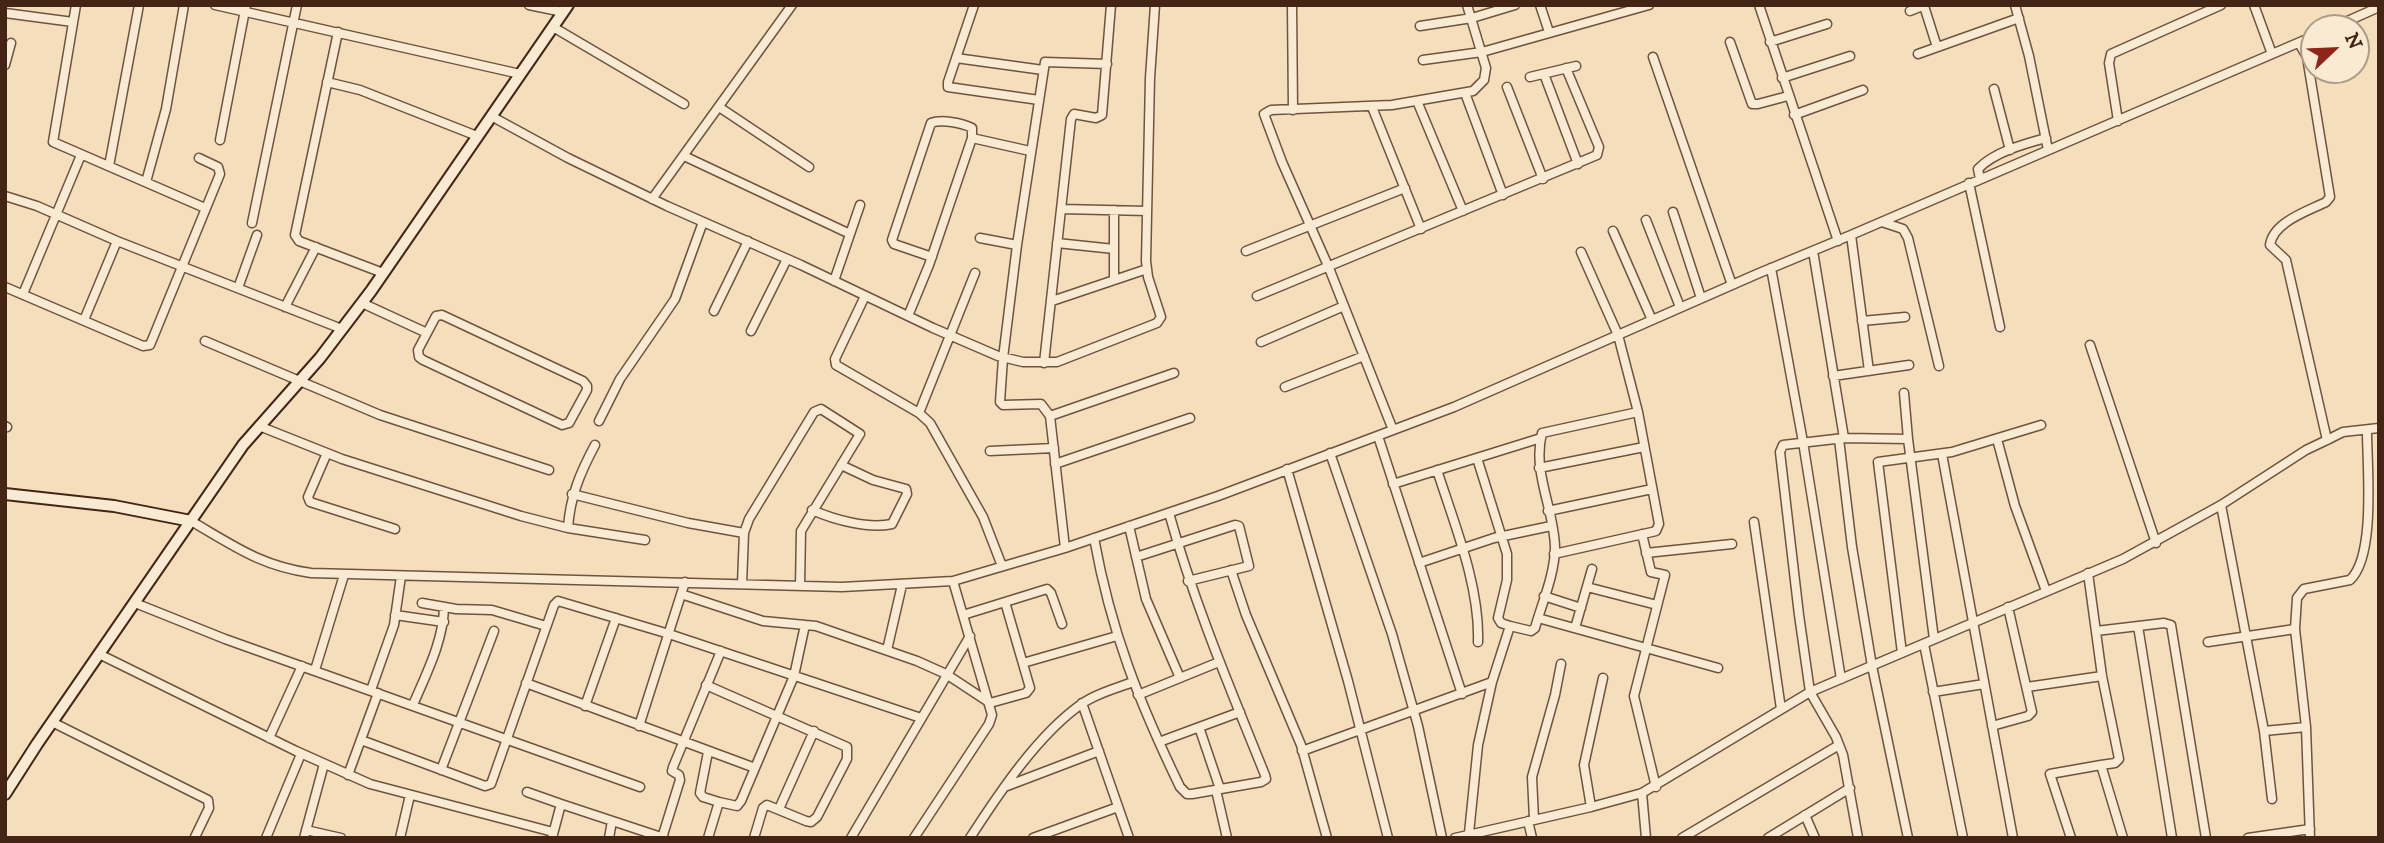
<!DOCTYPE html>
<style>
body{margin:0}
#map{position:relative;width:2384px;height:843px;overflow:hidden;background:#f5debb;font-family:"IM FELL DW Pica",serif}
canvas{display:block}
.frame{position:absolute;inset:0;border:7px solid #442515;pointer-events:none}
.north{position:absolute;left:2300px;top:14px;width:70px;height:70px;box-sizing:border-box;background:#f8ead3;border:2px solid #b09b87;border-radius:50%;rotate:67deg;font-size:19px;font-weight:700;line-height:28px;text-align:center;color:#442515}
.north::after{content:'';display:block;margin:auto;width:24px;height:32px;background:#8f2418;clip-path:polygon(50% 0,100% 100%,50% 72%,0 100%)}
</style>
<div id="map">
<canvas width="2384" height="843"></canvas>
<div class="frame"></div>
<div class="north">N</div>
</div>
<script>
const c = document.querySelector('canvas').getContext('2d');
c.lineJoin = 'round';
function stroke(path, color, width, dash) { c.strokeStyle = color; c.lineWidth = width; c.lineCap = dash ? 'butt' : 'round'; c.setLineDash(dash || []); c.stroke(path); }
const street = new Path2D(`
 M76,5L53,142L205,208
 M215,5L520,74
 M529,5L563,12
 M974,5L948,82V87L1039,100
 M1292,5L1293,110
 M1540,5L1549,32
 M1759,5L1838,241
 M2015,5L2029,56L2048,150
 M2254,5L2272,54
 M1924,6L1937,47
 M1910,11L1925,5
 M5,13L73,22
 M1420,26L1472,18L1515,5
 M553,27L684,104
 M2332,28L2379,7
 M338,32L295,235L299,241L383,273
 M1730,42L1752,104H1758L1788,96
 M1770,42L1827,24
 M2299,43L2307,57L2330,197L2326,202C2308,211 2273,222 2270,245L2286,260L2327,440
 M1918,54L2019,18
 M1653,57L1732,285
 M956,58L1043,70
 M1423,60L1482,52L1649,5
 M5,65L11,43
 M1544,74L1578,164
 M1530,77L1576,66
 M1782,78L1850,56
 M327,82L360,90L477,136
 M1507,87L1543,179
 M1994,89L2010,150
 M1465,93L1503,195
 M1417,101L1463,211
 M719,107L809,167
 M1372,107L1421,229
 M1794,115L1863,90
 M491,116L568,158L667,206L801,265L933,328L998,356L1023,362H1057L1157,323L1161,317L1148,277L1146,261L1150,78L1155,5
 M2118,121L2109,63L2111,54L2221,5
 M220,140L246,5
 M684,156L850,234
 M109,166L139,5
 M1980,179L1978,169C1994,152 2024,144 2046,138
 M146,182L166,109L184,5
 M1969,183L2000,327
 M5,196L37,206L117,241L342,329
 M652,199L792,5
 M1062,209L1147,211
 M1114,210V280
 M1673,212L1701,298
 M1646,220L1680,307
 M1882,222L1903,229L1908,238L1939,366
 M252,223L297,5
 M1613,231L1652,320
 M1851,235L1869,371
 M980,238L1017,245
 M1057,243L1114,249
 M1246,251L1405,188
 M1813,251L1844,438
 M932,257L894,244L892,240L931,123C942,119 962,123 972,128V138L1030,151
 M1771,268L1803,442L1841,679
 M834,281L860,205
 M5,287L143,346L150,345L220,174L218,167L199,158
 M238,288L257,235
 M23,294L81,155
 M865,296L835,359L836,365L919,413L930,423L983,517L1002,566
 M1257,296L1597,155L1599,147L1566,68
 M1052,301L1147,269
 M362,303L427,333L418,350L419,357L423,360L562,425L569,423L587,390V386L583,381L442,315L436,316L427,333
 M285,307L316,247
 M714,311L748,241
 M908,316L929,265L972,138
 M84,320L117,241
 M1862,321L1905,317
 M751,331L787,259
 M205,341L380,415L549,470
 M1261,342L1344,306
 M2090,345L2156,543
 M1044,363L1071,119L1074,114L1096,118L1102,115L1111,5
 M1833,376L1909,365
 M1285,387L1364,356
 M1904,393L1908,439
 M919,413L975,273
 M1050,416L1174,373
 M599,421L620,379L675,299L703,222
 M5,426L7,427
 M259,426L342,459L521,516L568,528L645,540
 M1393,430L1329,268L1282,162L1264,114L1271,110L1392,105L1473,91L1484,80L1486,68L1467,5
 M1378,436L1462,694
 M1839,439L1852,547L1872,666L1908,838
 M1997,439L2015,506L2046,591
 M990,451L1054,448
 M327,453L308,497L310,502L395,529
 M1330,453L1392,634L1418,726L1442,838
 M1942,454L2013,838
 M1477,458L1507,554V580L1498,618L1501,623L1510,626
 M1055,464L1190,418
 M1539,468L1644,447
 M1287,469L1348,681L1388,838
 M1437,470C1454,523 1480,586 1478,642
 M1393,484L1541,438
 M572,494L688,523L744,533
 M2221,505L2264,731L2306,727
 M812,510C835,520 868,529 892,524L907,494L906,489L873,480L841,465
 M1548,511L1652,489
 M191,521C234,546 261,566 311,573L842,587L953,581L1065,548L1218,496L1454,407L1757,274L1851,235L2314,36
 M1754,522L1781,709
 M1129,526L1146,599L1180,678
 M568,528C570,497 580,473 595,445
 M1642,534L1651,572L1665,575L1634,696L1656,787
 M1094,538C1111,632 1139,702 1180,787L1187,794H1192L1261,782L1266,779L1265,775C1230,688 1194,603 1169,513
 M1065,548L1050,416L1041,404L1003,405L1000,402L1003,358L1017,245L1045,62L1107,64
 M1646,553L1732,544
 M1554,554L1652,532L1656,531L1659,524L1638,412L1618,335L1581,252
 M1136,557L1235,525L1239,526L1249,566L1188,581
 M1419,563L1494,538L1551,526
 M1231,570L1246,615L1301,745L1327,838
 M2088,573L2102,676L2119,759L2115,763L2101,765L2123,838
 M742,584L744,533L749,519L814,412L821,409L860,434L801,531L800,586
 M1587,587L1657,605
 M681,594L763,621L816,626L917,661L946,674L990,703L1026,693L1030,688L1005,602
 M1544,596L1581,608
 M135,603L225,639L640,787
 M422,603L456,609L492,610L546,626
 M395,615L444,622
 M963,615L1047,589L1051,593L1062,624
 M1538,618L1718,668
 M2138,626L2172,838
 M1575,628L1592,569
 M2096,631L2164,623L2171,625L2206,838
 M2208,642L2295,629
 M1924,644L1963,838
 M887,650L902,585
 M1902,653L1878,462L1952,452L2041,425
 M99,654L296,751L370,784L553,832
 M1023,663L1117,636
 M315,670L344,575
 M526,683L755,768
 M706,685L847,747V759L817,817L811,822L806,821L767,805L763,808L754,838
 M2027,687L2102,676
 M371,690L394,625L401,576
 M1933,692L1984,684
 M1138,695L1219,662
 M1082,703L1129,838
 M413,705C426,674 443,642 444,608
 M585,706L616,618
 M52,722L208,800L209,808L195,837
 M639,726L685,582
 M1992,726L2028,716L2032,712L2008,607
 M1199,727L1220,789
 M2264,731L2272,799
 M269,738L302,666
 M361,740L485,786L491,784L554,605L558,601L669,634L921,718
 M1159,742L1240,712
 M1302,751L1492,682
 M708,752L700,793L703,797L719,802
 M441,770L494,631
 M348,775L378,693
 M1007,786L1099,751
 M1216,790L1227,838
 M527,792L561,804
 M1642,793L1646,838
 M1591,807L1584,765L1603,678
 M779,809L814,731
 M1805,815L1815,838
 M1534,819L1532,777L1555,695L1561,664
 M1528,821L1532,838
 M306,830L341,838
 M1469,833L1478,745L1492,682L1510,626L1531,631L1535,628C1542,603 1555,574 1555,547C1554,508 1532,473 1542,433L1638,412
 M266,838L301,754
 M304,838L324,764
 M400,838L410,795
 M552,838L561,804L664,838
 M609,838L612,821
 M662,838L680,780L679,775L672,771L673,767L721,651
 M708,838L719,802L737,806L741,801L794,676L805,625
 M851,838L970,636
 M914,838L989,724L992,715L953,581
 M970,838C999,793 1039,733 1083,703C1097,693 1117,688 1133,682
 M1033,838L1118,807
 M1455,838L1591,807L1642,793L1810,692L2123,559L2221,505L2306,450L2327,440L2343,432L2379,428
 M1682,838L1839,745
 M1768,838L1850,788
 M1858,838L1843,755L1836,737L1810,692L1799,615L1780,452L1783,445L1844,438L1908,439L1934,639
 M2071,838L2050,774L2101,765
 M2248,838L2310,829
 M2310,838L2306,727L2295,629L2297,598L2304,589L2350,580C2376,556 2367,466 2367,431`);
const secondary = new Path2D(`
 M5,494L114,506L191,521
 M5,794L37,744L243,445L320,358L371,291L568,5`);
stroke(street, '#70533e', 11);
stroke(secondary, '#442515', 14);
stroke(street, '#f8ead3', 8);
stroke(secondary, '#f8ead3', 10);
</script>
